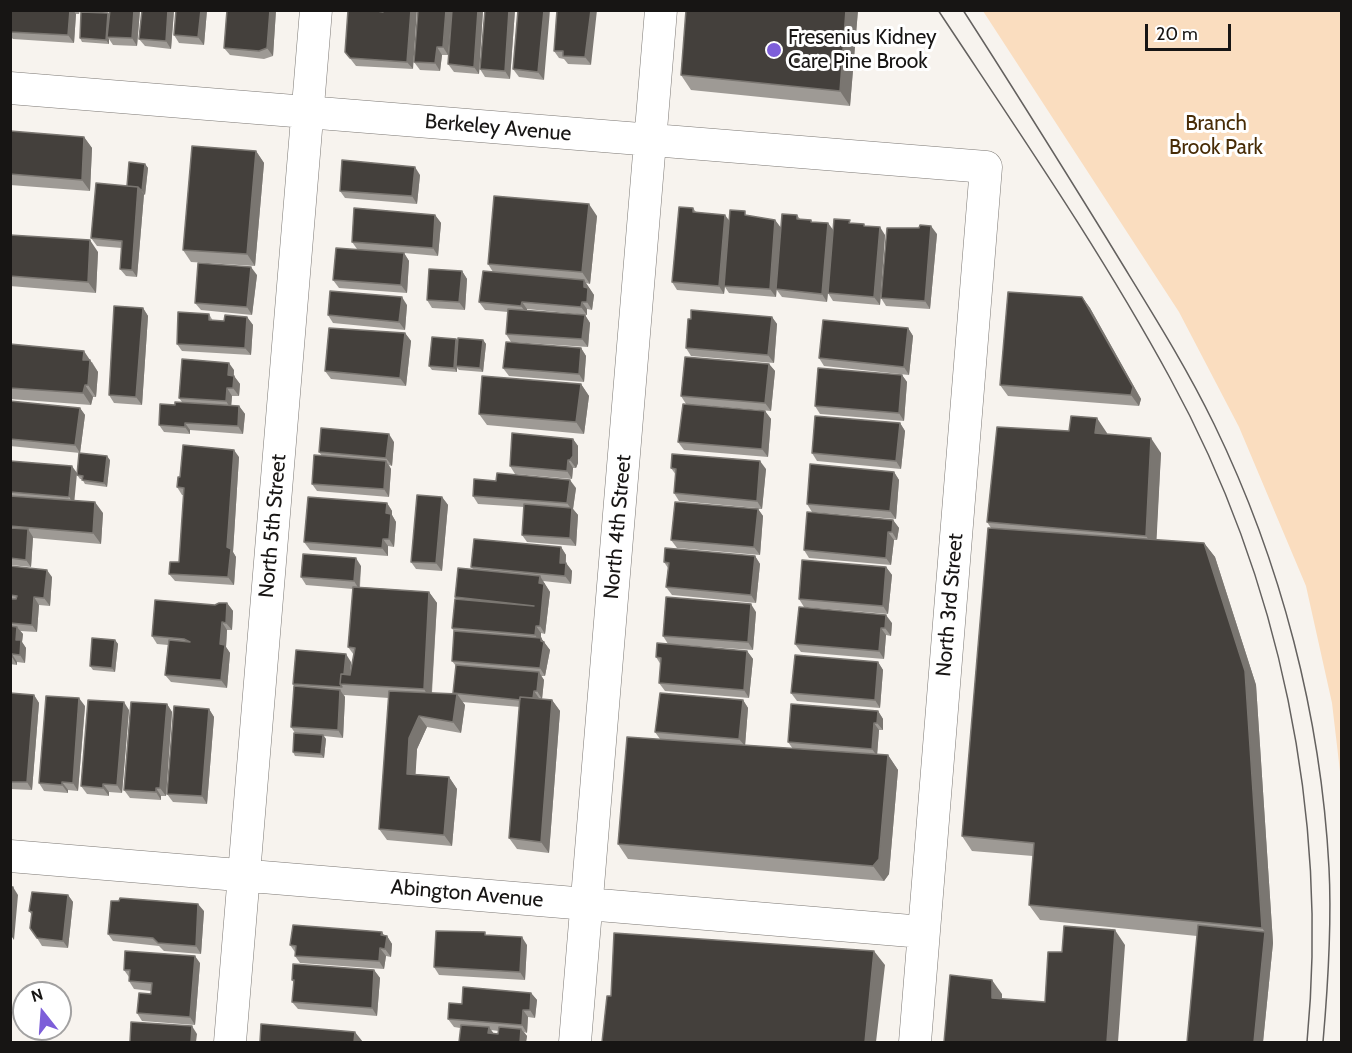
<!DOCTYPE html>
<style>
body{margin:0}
#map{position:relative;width:1352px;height:1053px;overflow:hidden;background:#f7f3ee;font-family:Cabin,sans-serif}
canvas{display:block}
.frame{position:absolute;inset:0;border:12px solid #171514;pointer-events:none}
.north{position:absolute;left:12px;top:981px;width:60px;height:60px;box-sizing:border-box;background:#fff;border:2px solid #a2a1a1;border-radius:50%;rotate:343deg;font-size:16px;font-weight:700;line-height:24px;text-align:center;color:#171514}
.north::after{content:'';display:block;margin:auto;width:21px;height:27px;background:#7d5ed9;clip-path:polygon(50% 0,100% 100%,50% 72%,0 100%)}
.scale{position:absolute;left:1145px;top:24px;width:86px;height:27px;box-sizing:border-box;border:3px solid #171514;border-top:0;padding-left:8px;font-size:18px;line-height:21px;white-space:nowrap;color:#171514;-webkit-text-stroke:4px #fff;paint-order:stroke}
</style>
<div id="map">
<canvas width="1352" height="1053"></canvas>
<div class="frame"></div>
<div class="north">N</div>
<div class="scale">20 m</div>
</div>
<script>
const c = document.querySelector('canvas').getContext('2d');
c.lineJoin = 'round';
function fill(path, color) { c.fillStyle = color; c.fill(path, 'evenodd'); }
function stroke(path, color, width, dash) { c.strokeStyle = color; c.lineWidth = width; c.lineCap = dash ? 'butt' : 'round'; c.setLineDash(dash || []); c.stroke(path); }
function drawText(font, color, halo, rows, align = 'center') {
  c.font = font + ' Cabin,sans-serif'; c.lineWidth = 6; c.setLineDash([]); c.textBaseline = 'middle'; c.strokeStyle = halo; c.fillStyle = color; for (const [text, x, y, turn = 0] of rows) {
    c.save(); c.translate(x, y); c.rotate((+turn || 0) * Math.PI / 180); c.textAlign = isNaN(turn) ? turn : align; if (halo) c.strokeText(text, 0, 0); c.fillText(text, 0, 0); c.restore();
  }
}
const green = new Path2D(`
 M983,11H1341V780L1332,703L1306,586L1239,427L1179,312Z`);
const minor = new Path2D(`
 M10,88L986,167L915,1042
 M10,856L923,932
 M230,1042L316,10
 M575,1042L661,10`);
const tram = new Path2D(`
 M938,10C1018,131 1101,251 1170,378C1280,579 1329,814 1307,1042
 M963,10C1012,86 1060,163 1107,239C1144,300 1183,360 1214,424C1281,562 1321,716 1329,868C1332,926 1328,985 1323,1042`);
const wall = new Path2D(`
 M10,10H80L79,14H76L74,43L13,39L10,36Z
 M140,10L137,46L113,45L109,39V44L82,42L80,38L109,15Z
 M174,10L171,49L145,46L139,39Z
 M207,10L204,45L179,43L174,35Z
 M276,10L273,56L264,59L230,55L224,48Z
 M382,10V11L413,69L356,66L345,52Z
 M418,10H452L448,55H442L440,71L420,70L414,62Z
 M452,10H483L479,74L454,72L448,64Z
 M485,10H515L510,79L485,77L480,69Z
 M518,10L544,80L519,77L513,69Z
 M557,10L591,65L568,64L564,59L559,58L554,51Z
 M858,10L850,106L691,90L681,75Z
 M10,131L84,137L92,148L90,191L10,185Z
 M256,151L264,163L255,266L191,262L183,250Z
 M145,164L148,168L145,195L144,194L137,277L126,276L120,269L122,248L97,246L91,238Z
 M420,175L417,204L345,198L340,191Z
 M693,208L696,212L729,220L749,216L775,220L781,228L776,297L729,293L725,287L724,294L677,290L672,282Z
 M435,215L441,223L438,256L404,253L409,261L407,293L339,288L333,280L357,249L352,242Z
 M797,215L800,219L811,220L812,222L828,223L833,231L852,223L865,226L885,235L880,305L833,301L828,293L829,280L827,302L782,297L776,289Z
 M597,216L590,284L586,283L594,295L592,310L587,309V315L527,309V311L585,315L590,323L588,347L511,342L506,334L508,312L485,310L479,302L493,272L488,264Z
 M937,234L930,309L886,306L881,298Z
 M10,235L98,252L96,293L10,286Z
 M462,271L467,279L465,310L432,308L427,300Z
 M257,275L252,315L201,310L195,303Z
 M1082,297L1090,308L1141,399L1139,406L1008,396L1000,385Z
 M407,305L405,330L333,323L328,315Z
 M143,308L148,316L142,405L114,403L109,395Z
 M209,314L213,321H224L247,317L253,325L251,355L182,351L177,344Z
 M772,317L777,324L774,363L691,356L686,348Z
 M908,328L913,336L909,375L824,366L819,358Z
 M405,333L411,341L406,386L331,379L325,371Z
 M456,339L458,341L483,340L486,344L483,372L459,370L457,368V372L432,370L429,366Z
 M10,344L92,362L98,372L96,397H93L91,405L10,399Z
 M581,348L586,356L584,382L509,376L503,368Z
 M769,364L775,371L771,411L690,404L765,411L771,419L768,457L684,450L678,442L686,404L681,396Z
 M234,370V376L240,384L239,396H232L231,405L239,406L245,414L243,434L190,430V434L164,432L159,425L175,405L182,402L179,398Z
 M902,375L907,382L904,421L820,414L815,406Z
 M581,384L589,396L584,434L487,425L479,414Z
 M10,401L80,408L85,415L80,453L10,446Z
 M900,423L905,431L901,469L817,461L812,453Z
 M1069,431L1107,433V434L1161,453L1156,540L1204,543L1215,557L1256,685L1273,943L1263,1042H1187L1197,936L1040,920L1029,905L1033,856L972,851L962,836L991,528L987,522Z
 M573,439L578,446V463L576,468H573L572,479L515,474L510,466Z
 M394,442L392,466L389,465L391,469L389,497L317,491L312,484L322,456L319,452Z
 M239,457L233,552L236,557L234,585L175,581L169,574L179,562L184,495H182L177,487L180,477Z
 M110,460L107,487L85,484L82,479H80L77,475Z
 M10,461L74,501L103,513L101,544L33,538L31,567L10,565Z
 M671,468L766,469L762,509H758L763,516L760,555L677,548L671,540L756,508L679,501L674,493L676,475Z
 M894,472L899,480L896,519L812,512L807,504Z
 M576,488L573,509L578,515L576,546L527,542L522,535L524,507L478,504L473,496Z
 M442,497L448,505L442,571L416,569L411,562Z
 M387,503L392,511V515L396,522L394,547L388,546V556L310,550L304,542Z
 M893,520L899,528L897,540H894L891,565L809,558L804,550Z
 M561,547L566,555V563L572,571L571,584L543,581L550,592L545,634L541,633V638L550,650L545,676H541L544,680L542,699L552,700L560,711L549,853L517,849L509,838L520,707L462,702L465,705L461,733L427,727L417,749L415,774L449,777L457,789L452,846L387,840L379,829L389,698L344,695L345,697L343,738L324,736L326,739L324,758L295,756L293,752L295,733L291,727L294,686L293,684L351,662L350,675L354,655L348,647L353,589L306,585L301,577L361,566L360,587L429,592L437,603L432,693H453L456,666L452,661L454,632L452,628L457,600L455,597L473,569L471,567Z
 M755,556L760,564L756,603L672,595L666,587L668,568L664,562Z
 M10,566L52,577L50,606L39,605L37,632L20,631L23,634L22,642L26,648L25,663L17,662V665L10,664Z
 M886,567L892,575L888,614L804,607L799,599Z
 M227,603L233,611L232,630H227L226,647L230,653L227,688L171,682L165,675L168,645L157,644L152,636L215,605Z
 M756,612L753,650L668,644L663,636Z
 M892,623L891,636L886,635L884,659L801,652L795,644Z
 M115,640L118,644L115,672L93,670L90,666Z
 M747,651L753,659L749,698L665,691L659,683L661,665L656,657Z
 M878,662L883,670L880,708L797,701L791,693Z
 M10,693L34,695L39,703L32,790L10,789Z
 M743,700L748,708L745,746L793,749L788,742L878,711L883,719V730H879L877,755H888L898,770L889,874L884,881L628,859L618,844L660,739L655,732Z
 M167,704L172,712L166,796H161V800L130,798L124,790Z
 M85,706L78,791L68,790V793L44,791L39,783Z
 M209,709L214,717L207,804L173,802L167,794Z
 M129,710L122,793L109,792V796L87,794L81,786Z
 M68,895L73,902L68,948L42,946L37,938L32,915L29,911Z
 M204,911L201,954L164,951L159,946L113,941L108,934Z
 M382,932L384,936H387L392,944L391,957L386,956L384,969L300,963L295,956V952L290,945Z
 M487,935L527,945L525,980L439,975L434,967Z
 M200,963L195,1025L142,1021L137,1013L151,994V991L134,989L129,981V977L124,970Z
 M374,970L380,978L377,1016L298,1009L292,1002L294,983L292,980Z
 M531,993L537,1000L535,1018L528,1017L527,1033L524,1032L527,1036L526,1042L460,1028L454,1027L448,1019ZM491,1030L499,1031L498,1034H494Z`);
const shadedWall = new Path2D(`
 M70,10H73L76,14L74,43L68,35Z
 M134,10H140L137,46L132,38Z
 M168,10H174L171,49L166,41Z
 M201,10H207L204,45L198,37Z
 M270,10H276L273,56L267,48Z
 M411,10H417L413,69L407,62Z
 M446,10H452L448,55L443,47Z
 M478,10H483L479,74L474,67Z
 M509,10H515L510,79L505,71Z
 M544,10H550L544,80L538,72Z
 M591,10H597L591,65L585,57Z
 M846,10H858L850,106L840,91Z
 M108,13L111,17L107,37L109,39V44L106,40Z
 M437,47L442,55L440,71L435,63Z
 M84,137L92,148L90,191L82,180Z
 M256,151L264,163L255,266L247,254Z
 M145,164L148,168L145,195L142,191Z
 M415,167L420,175L417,204L412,196Z
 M138,187L144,194L137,277L132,270Z
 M589,204L597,216L590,284L582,272Z
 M435,215L441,223L438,256L433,248Z
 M725,215L731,223L724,294L719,286Z
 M775,220L781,228L776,297L770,289Z
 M828,223L834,231L827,302L822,294Z
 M931,226L937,234L930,309L925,301Z
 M880,227L885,235L880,305L874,297Z
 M90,240L98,252L96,293L88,282Z
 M404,253L409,261L407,293L401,285Z
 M251,267L257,275L252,315L247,307Z
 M462,271L467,279L465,310L459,302Z
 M584,280L594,295L592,310L587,302L584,287Z
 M402,297L407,305L405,330L399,322Z
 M1082,297L1090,308L1141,399L1139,406L1131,395Z
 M522,302L527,309V314L521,306Z
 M582,302L587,309V315L581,307Z
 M143,308L148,316L142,405L136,397Z
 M585,315L590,323L588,347L582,339Z
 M247,317L253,325L251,355L245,348Z
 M772,317L777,324L774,363L768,355Z
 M908,328L913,336L909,375L904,367Z
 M405,333L411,341L406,386L400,378Z
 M456,339L459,343L456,366L457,368V372L454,368Z
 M483,340L486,344L483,372L480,368Z
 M581,348L586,356L584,382L579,374Z
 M84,351L98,372L96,397L88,385L83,360Z
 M229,363L234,370L233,383L228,375Z
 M769,364L775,371L771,411L765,403Z
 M902,375L907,382L904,421L899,413Z
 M234,376L240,384L239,396L233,388Z
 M581,384L589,396L584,434L576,422Z
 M85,385L93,397L91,405L83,393Z
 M227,388L232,396L231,409L226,401Z
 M239,406L245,414L243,434L238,426Z
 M80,408L85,415L80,453L75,445Z
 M765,411L771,419L768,457L762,449Z
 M1097,418L1107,433L1106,448L1095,433Z
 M185,423L190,430V434L185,427Z
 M900,423L905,431L901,469L896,461Z
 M389,434L394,442L392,466L386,458Z
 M1151,438L1161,453L1156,550L1146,536Z
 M573,439L578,446V463L576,468L570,460Z
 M234,450L239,457L233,552L236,557L234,585L228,577L227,547Z
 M107,456L110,460L107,487L104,483Z
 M568,460L573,468L572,479L567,471Z
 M386,461L391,469L389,497L384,489Z
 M760,461L766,469L762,509L757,501Z
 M72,466L77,473L74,505L69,497Z
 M894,472L899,480L896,519L890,511Z
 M570,480L576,488L573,509L578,515L576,546L570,538L572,510L567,503Z
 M442,497L448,505L442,571L436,563Z
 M95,502L103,513L101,544L93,533Z
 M387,503L392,511V515L396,522L394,547L389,539L386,513Z
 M758,509L763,516L760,555L754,547Z
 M893,520L899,528L897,540L892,532Z
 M28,529L33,537L31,567L26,560Z
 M888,532L894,540L891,565L886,558Z
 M383,539L388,546V556L382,548Z
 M1204,543L1215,557L1256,685L1273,943L1263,1042H1254L1265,932L1262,928Z
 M561,547L566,555L565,571L560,563Z
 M755,556L760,564L756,603L751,595Z
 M356,558L361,566L359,589L354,581Z
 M566,563L572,571L571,584L565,576Z
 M886,567L892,575L888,614L883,606Z
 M47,570L52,577L50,606L44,598Z
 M540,576L550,592L545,634L540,626L539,583Z
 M429,592L437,603L431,701L424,689Z
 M34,597L39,605L37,632L32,625Z
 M227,603L233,611L232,630L226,623Z
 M751,604L756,612L753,650L748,642Z
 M886,615L892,623L891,636L885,628Z
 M222,622L227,630L226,647L230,653L227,688L221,680L220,644Z
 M536,626L541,633V638L550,650L545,676L540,668L541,643L535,635Z
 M17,627L23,634L22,642L26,648L25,663L20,655L16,640Z
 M881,628L886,635L884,659L879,651Z
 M115,640L118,644L115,672L112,668Z
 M747,651L753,659L749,698L744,690Z
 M12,654L17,662V665L12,657Z
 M346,654L351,662L349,685L342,684Z
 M878,662L883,670L880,708L875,700Z
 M539,672L544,680L542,699L537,691Z
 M340,690L345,697L343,738L338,730Z
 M534,691L539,698L533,701Z
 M457,694L465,705L461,733L453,722Z
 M34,695L39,703L32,790L27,782Z
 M79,698L85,706L78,791L73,783Z
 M552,700L560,711L549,853L541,842Z
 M743,700L748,708L745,746L739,739Z
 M124,702L129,710L122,793L117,785Z
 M167,704L172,712L166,796L160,788Z
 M209,709L214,717L207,804L202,796Z
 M878,711L883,719V730L877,723Z
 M419,716L427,727L417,749L415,785L407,774L409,738Z
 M874,723L879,730L877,756L872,749Z
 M323,735L326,739L324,758L321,754Z
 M888,755L898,770L889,874L884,881L873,866Z
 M449,777L457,789L452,846L444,835Z
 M62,782L68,790V793L62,785Z
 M103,784L109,792V796L103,788Z
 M156,788L161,796V800L156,792Z
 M13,887L18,895L14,940L10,934V912Z
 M68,895L73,902L68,948L63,941Z
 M198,904L204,911L201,954L196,946Z
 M1115,930L1125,945L1118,1042H1107Z
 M382,932L386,939L387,936L392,944L391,957L385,949L381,935Z
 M522,937L527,945L525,980L520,972Z
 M380,948L386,956L384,969L379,961Z
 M874,951L885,965L876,1042H865Z
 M195,956L200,963L195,1025L190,1017Z
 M374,970L380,978L377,1016L372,1008Z
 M992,980L1002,994V1012L992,998Z
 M531,993L537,1000L535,1018L530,1010Z
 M523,1010L528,1017L527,1033L522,1025Z
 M192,1026L197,1034L196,1042H191Z
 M489,1027L494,1034L488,1033Z
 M521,1029L527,1036L526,1042H520Z
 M355,1032L363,1042H354Z`);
const building = new Path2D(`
 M10,10H70L68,35L10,32Z
 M110,10H134L132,38L107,37Z
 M142,10H168L166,41L139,39Z
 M176,10H201L198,37L174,35Z
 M227,10H270L267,48L259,51L224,48Z
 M348,10H377V11L383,12V10H411L407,62L350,58L345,52Z
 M418,10H446L443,47H437L435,63L414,62Z
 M452,10H478L474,67L448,64Z
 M485,10H509L505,71L480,69Z
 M518,10H544L538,72L513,69Z
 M557,10H591L585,57L563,56V51H554Z
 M686,10H846L840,91L681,75Z
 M81,12L108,13L106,40L80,38Z
 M10,131L84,137L82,180L10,174Z
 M192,146L256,151L247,254L183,250Z
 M342,160L415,167L412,196L340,191Z
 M129,162L145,164L142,191L138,187L127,186Z
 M96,183L138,187L132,270L120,269L122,241L91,238Z
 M494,196L589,204L582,272L488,264Z
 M679,207L693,208V212L725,215L719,286L672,282Z
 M354,208L435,215L433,248L352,242Z
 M730,210L745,211V215L775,220L770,289L724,286Z
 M782,214L797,215V219L811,220V222L828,223L822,294L776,289Z
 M834,219L850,220L849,223L864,224V226L880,227L874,297L828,293Z
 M920,225L931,226L925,301L881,298L887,228H919Z
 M10,235L90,240L88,282L10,276Z
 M336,248L404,253L401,285L333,280Z
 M198,263L251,267L247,307L195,303Z
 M429,269L462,271L459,302L427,300Z
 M483,271L584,280V287L588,288L587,302H582L581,307L522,302L521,306L479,302Z
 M330,291L402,297L399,322L328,315Z
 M1008,292L1082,297L1133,387L1131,395L1000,385Z
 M114,306L143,308L136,397L109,395Z
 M508,309L585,315L582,339L506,334Z
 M691,310L772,317L768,355L686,348L688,319H691Z
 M178,312L209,314V320L224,321L225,315L247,317L245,348L177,344Z
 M823,320L908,328L904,367L819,358Z
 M329,328L405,333L400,378L325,371Z
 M432,337L456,339L454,368L429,366Z
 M458,338L483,340L480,368L456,366Z
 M506,342L581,348L579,374L503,368Z
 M10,344L84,351L83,360H90L88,385H85L83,393L10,388Z
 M685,357L769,364L765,403L681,396Z
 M182,359L229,363L228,375L234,376L233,388H227L226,401L179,398Z
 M818,368L902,375L899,413L815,406Z
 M482,376L581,384L576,422L479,414Z
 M10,401L80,408L75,445L10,439Z
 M175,402L239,406L238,426L185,423V427L159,425L160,404L175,405Z
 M683,404L765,411L762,449L678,442Z
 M815,416L900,423L896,461L812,453Z
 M1071,416L1097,418L1095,433L1151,438L1146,536L987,522L997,427L1069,431Z
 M321,428L389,434L386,458L319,452Z
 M512,433L573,439V456L570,460H568L567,471L510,466Z
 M183,445L234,450L227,547L231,549L228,577L169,574L170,562H179L184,488L177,487L178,477H180Z
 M79,453L107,456L104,483L82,480L83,476L77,475Z
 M672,454L760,461L757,501L674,493L676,469L671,468Z
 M314,455L386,461L384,489L312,484Z
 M10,461L72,466L69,497L10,492Z
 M810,464L894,472L890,511L807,504Z
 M497,473L570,480L567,503L473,496L474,479L496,481Z
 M417,495L442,497L436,563L411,562Z
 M10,496L95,502L93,533L10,526Z
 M308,497L387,503L386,513L391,514L389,539H383L382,548L304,542Z
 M675,502L758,509L754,547L671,540Z
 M524,504L572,508L570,538L522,535Z
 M807,512L893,520L892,532H888L886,558L804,550Z
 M10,528L28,529L26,560L10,558Z
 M988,528L1204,543L1245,671L1262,928L1029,905L1034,843L962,836Z
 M474,539L561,547L560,563H566L565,576L471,567Z
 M665,548L755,556L751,595L666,587L669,563L664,562Z
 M303,554L356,558L354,581L301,577Z
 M802,560L886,567L883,606L799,599Z
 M10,566L47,570L44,598L34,597L32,625L10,623V599H16L17,596L10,595Z
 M458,568L540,576L539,583L544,584L540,626H536L535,635L452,628L455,599L534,606L455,597Z
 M353,587L429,592L424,689L340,684L341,674L350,675L355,648L348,647Z
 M666,597L751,604L748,642L663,636Z
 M155,600L215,605L219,603H227L226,623L222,622L220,644L225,645L221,680L165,675L169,640L190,642L184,639L152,636Z
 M799,607L886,615L885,628H881L879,651L795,644Z
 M10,626L17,627L16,640H21L20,655L12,654V657H10Z
 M454,631L541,638V641L544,642L540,668L452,661Z
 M92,638L115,640L112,668L90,666Z
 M657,643L747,651L744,690L659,683L661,658L656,657Z
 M296,650L346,654L344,674H341L340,684L342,687L293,684Z
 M795,655L878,662L875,700L791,693Z
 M456,665L539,672L537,691H534L533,698L520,697V700L453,693Z
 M294,686L340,690L338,730L291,727Z
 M389,691L457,694L453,722L419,716L409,738L407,774L449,777L444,835L379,829Z
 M10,693L34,695L27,782H10Z
 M660,693L743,700L739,739L655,732Z
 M46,696L79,698L73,783L62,782V785L39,783Z
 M520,697L552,700L541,842L509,838Z
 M88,700L124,702L117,785L103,784V788L81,786Z
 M131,702L167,704L160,788H156V792L124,790Z
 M791,704L878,711L877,723H874L872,749L788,742Z
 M174,706L209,709L202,796L167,794Z
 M294,733L323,735L321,754L293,752Z
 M627,737L888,755L879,859L873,866L618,844Z
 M10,887H13L10,912Z
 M32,892L68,895L63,941L37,938L30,928L32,912L29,911Z
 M120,898L198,904L196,946L158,943L153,938L108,934L111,901H119Z
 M293,925L382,932L381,935L387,936L385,949L380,948L379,961L295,956L296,946L290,945Z
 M1198,925L1265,932L1254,1042H1187Z
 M1064,926L1115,930L1107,1042H944L950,975L992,980V998L1045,1002L1048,952H1062Z
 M436,931L485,932V935L522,937L520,972L434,967Z
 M614,933L874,951L865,1042H602L607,996H611Z
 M125,951L195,956L190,1017L137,1013L139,993L151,994L152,983L129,981L130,970H124Z
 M293,964L374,970L372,1008L292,1002L294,980H292Z
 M463,987L531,993L530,1010H523L522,1025L448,1019L449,1003L462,1004Z
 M131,1022L192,1026L191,1042H130Z
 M261,1024L355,1032L354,1042H260Z
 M461,1025L489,1027L488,1033L498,1034L499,1027L521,1029L520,1042H459Z`);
const markers = [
 [774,50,8,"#7d5ed9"]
];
const poiNames = [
 ["Fresenius Kidney",788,38],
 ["Care Pine Brook",788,62]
];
const parkNames = [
 ["Branch",1216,124],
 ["Brook Park",1216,148]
];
const streetNames = [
 ["Berkeley Avenue",498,128,5],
 ["North 5th Street",273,526,-85],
 ["North 4th Street",618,527,-85],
 ["North 3rd Street",950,605,-85],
 ["Abington Avenue",467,894,5]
];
fill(green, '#faddbf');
stroke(minor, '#7c7874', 33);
stroke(minor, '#fff', 32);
stroke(tram, '#64615f', 1.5);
fill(wall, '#9e9a95');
fill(shadedWall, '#7a7671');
fill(building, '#44403c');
stroke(building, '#7a7671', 1.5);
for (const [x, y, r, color] of markers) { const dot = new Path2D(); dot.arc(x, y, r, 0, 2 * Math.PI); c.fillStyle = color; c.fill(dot); stroke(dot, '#fff', 2); }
drawText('21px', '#171514', '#fff', poiNames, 'left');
drawText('21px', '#482c06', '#fff', parkNames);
drawText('21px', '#171514', '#fff', streetNames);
</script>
